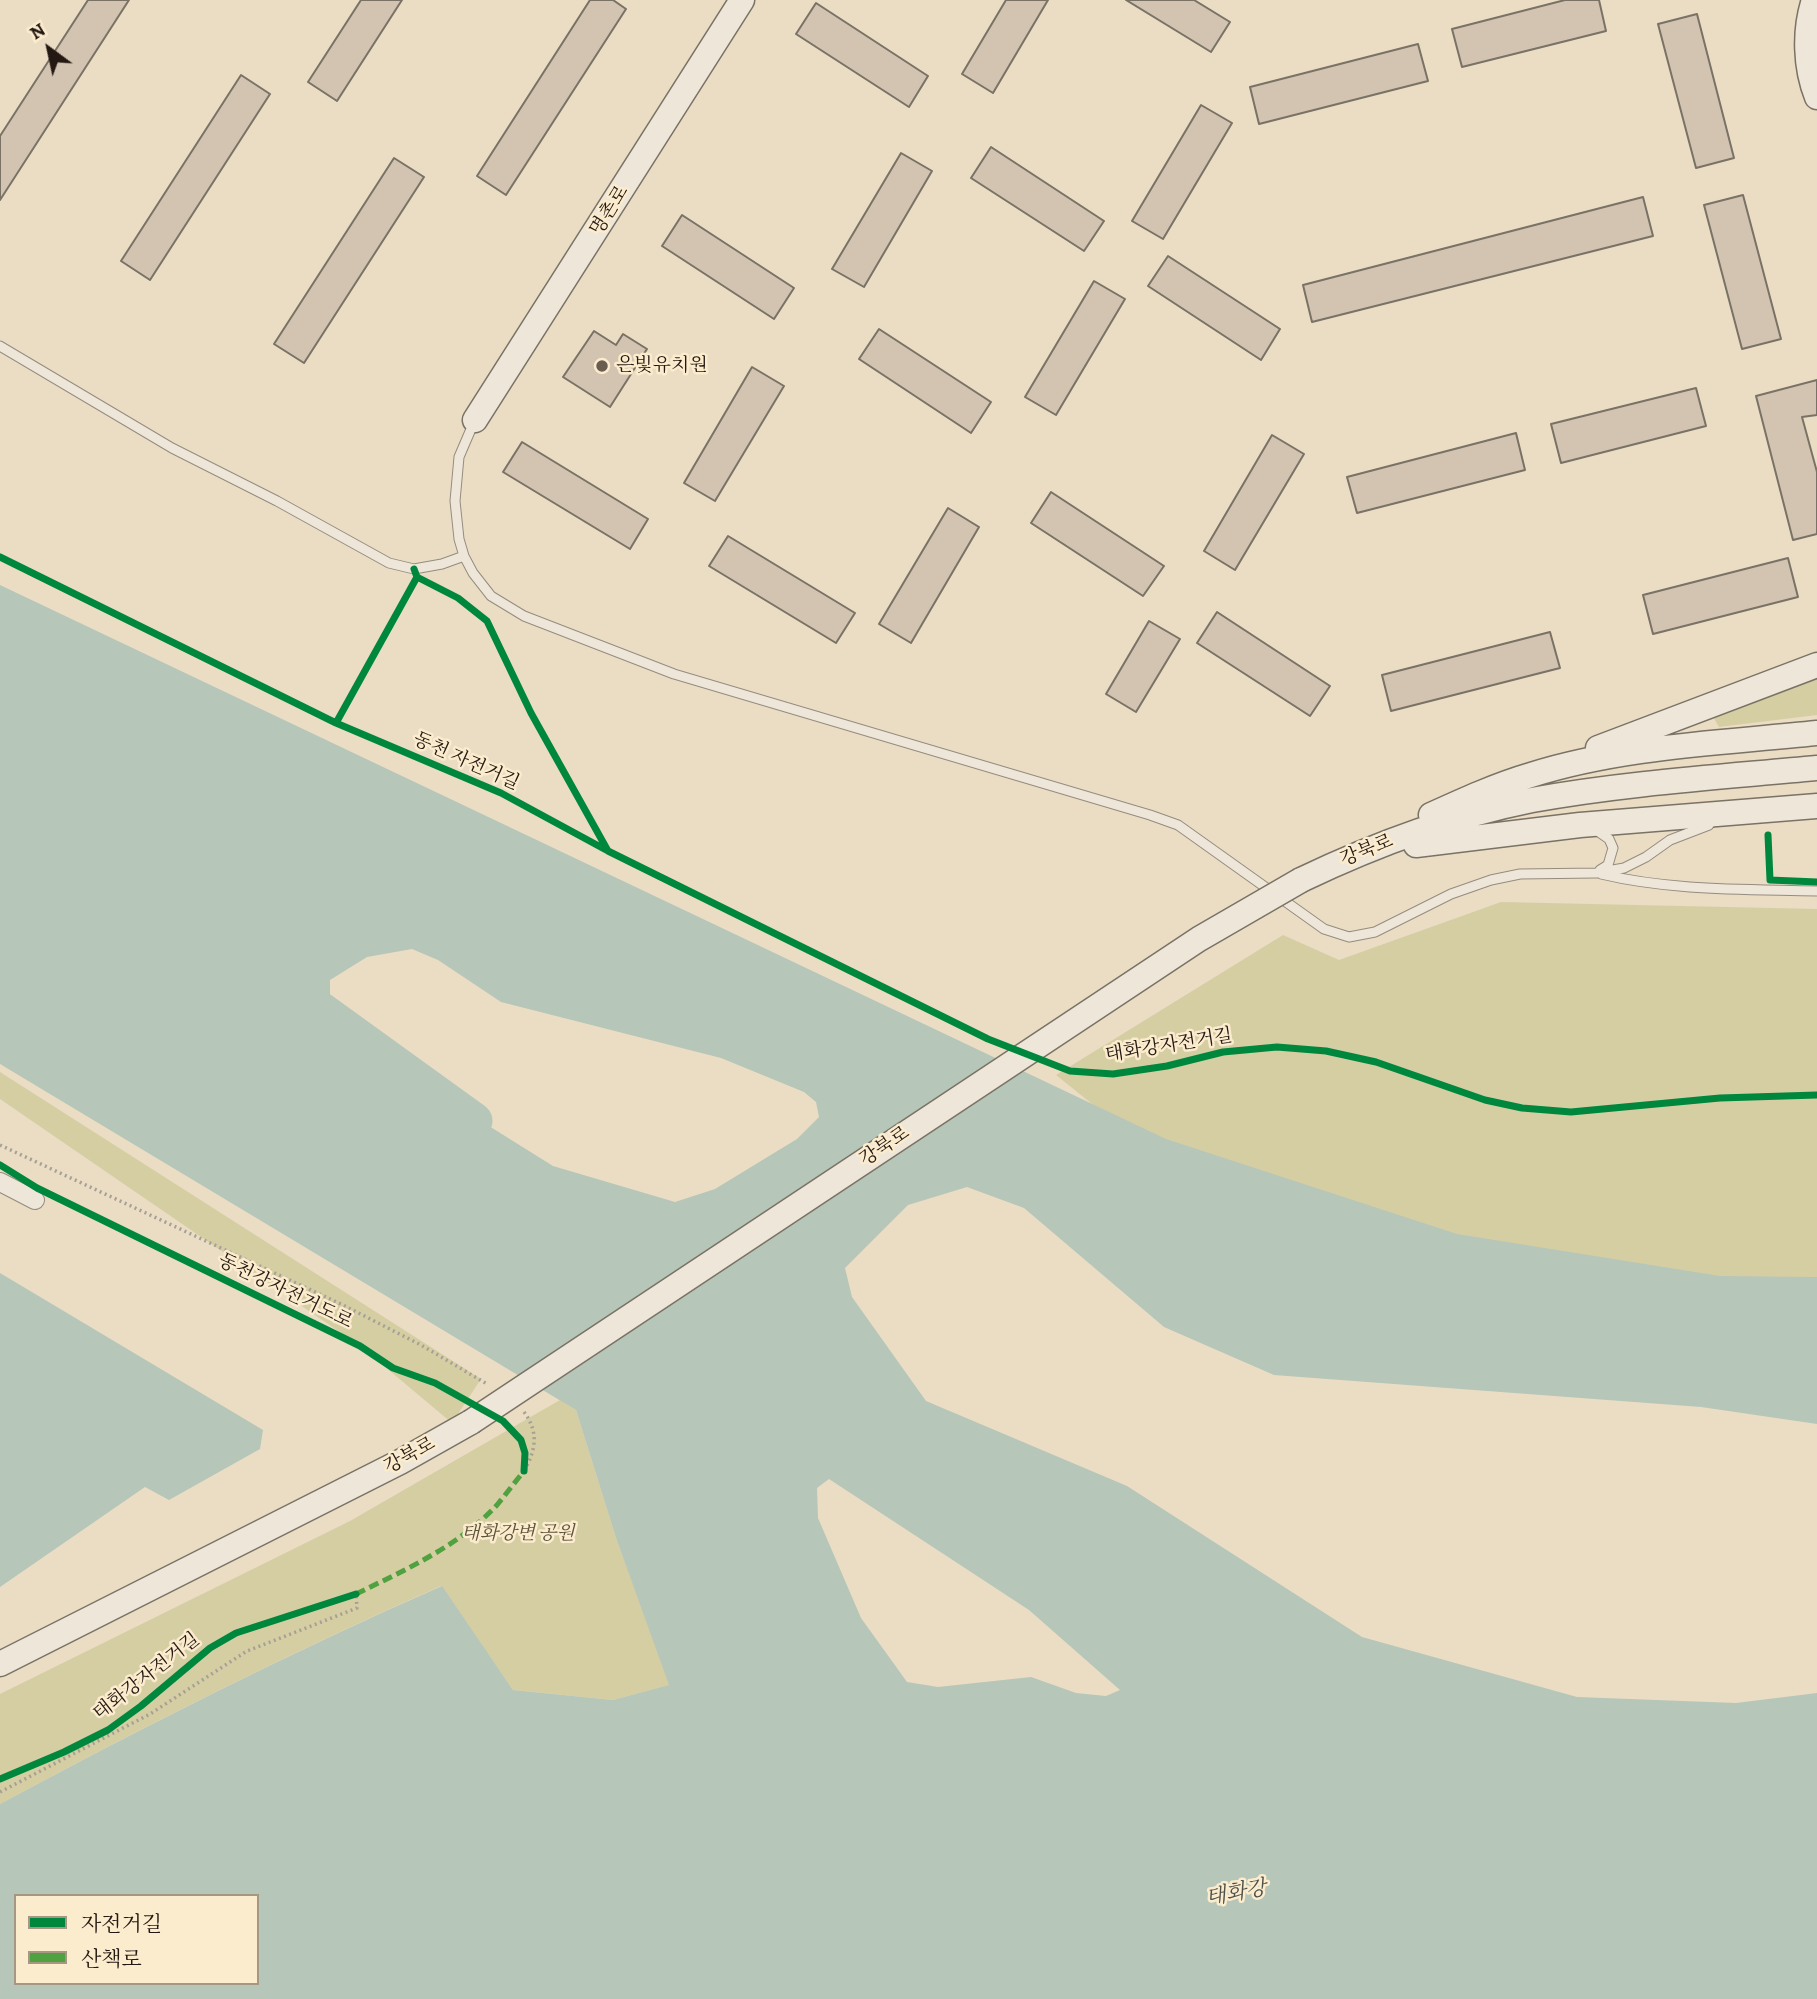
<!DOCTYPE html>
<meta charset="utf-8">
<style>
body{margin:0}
#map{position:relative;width:1817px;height:1999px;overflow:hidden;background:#eaddc4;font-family:Alegreya,"Noto Serif KR",serif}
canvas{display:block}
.legend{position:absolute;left:14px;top:1894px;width:245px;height:91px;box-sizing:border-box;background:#fcecce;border:2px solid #a59783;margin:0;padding:9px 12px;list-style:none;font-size:21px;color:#231812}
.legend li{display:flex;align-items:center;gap:14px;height:35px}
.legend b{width:35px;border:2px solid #a59783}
.north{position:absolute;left:14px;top:14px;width:70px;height:70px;-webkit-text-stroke:5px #fcecce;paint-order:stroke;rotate:327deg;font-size:19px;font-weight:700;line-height:28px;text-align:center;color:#231812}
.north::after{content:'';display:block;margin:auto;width:24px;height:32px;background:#231812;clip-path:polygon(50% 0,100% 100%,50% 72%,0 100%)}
</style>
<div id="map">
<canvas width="1817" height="1999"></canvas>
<ul class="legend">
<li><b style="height:9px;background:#00873e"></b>자전거길</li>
<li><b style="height:9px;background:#50a13f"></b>산책로</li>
</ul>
<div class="north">N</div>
</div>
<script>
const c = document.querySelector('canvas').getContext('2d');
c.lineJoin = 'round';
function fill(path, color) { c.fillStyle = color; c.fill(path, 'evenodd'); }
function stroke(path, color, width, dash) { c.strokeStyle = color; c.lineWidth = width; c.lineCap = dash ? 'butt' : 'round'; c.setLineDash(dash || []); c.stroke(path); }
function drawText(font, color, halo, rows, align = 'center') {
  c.font = font + ' Alegreya,"Noto Serif KR",serif'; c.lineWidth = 5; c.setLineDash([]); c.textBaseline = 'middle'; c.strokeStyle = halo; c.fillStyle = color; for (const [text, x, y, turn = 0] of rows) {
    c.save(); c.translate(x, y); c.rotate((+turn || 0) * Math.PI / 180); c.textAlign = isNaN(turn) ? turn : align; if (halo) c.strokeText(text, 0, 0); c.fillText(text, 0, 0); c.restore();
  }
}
const green = new Path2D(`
 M1817,677V715L1719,727L1712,715Z
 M1501,902L1817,909V1304L1486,1256L1153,1153L1056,1075L1283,935L1339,960Z
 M0,1072L481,1379L452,1423L360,1346L0,1099Z
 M560,1400L576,1410L616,1538L670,1685L613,1700L513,1690L441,1586C291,1652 144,1726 0,1804V1694L350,1521Z`);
const water = new Path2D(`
 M0,585L1166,1139L1457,1234L1720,1276L1817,1277V1424L1701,1407L1274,1375L1164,1327L1024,1208L967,1187L908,1205L845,1268L852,1297L926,1401L1127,1486L1362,1637L1577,1697L1736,1703L1817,1693V1999H0V1804C145,1726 291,1652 442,1586L513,1690L613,1700L669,1685L616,1538L576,1410L0,1064ZM412,949L438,960L501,1002L721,1058L804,1092L816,1102L819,1117L797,1139L715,1189L675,1202L553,1166L481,1121L446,1094L405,1089L350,1051L330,1010V980L367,957ZM829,1479L1029,1610L1120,1690L1106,1696L1076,1693L1031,1677L938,1687L907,1682L861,1618L818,1518L817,1488ZM16,1896H257V1983H16Z
 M0,1273L263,1430L260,1449L169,1500L145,1487L0,1587Z`);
const river = new Path2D(`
 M294,991L474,1121`);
const building = new Path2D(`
 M88,0H129L0,200V136Z
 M361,0H402L337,101L308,82Z
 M590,0H613L626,9L506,195L477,176Z
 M1006,0H1048L993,93L962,74Z
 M1126,0H1194L1230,22L1211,52Z
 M1565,0H1599L1606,31L1462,67L1452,29Z
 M816,3L928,76L909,107L796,34Z
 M1697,14L1734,158L1696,168L1658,24Z
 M1418,44L1428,81L1259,124L1250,87Z
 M241,75L270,94L150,280L121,261Z
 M1201,105L1232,123L1163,239L1132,221Z
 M991,147L1104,221L1084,251L971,178Z
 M901,153L932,171L864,287L832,269Z
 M394,158L424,177L304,363L274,344Z
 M1743,195L1781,339L1742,349L1704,205Z
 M1643,197L1653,236L1312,322L1303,285Z
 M682,215L794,288L774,319L662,246Z
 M1168,256L1280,329L1261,360L1148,286Z
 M1094,281L1125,299L1056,415L1025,397Z
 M879,329L991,402L971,433L859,359Z
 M594,331L616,345L623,334L647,349L610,407L563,377Z
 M752,367L784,386L715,501L684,483Z
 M1817,380V415L1802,417L1817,472V534L1793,540L1756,396Z
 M1696,388L1706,426L1561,463L1551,424Z
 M1516,433L1525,470L1357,513L1347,477Z
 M1272,435L1304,454L1235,570L1204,551Z
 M522,442L648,519L630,549L503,472Z
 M1051,492L1164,566L1143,596L1031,523Z
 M948,508L979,527L911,643L879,624Z
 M728,536L855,613L836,643L709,566Z
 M1788,558L1798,597L1653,634L1643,595Z
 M1217,612L1330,686L1310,716L1197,643Z
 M1149,621L1180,639L1136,712L1106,694Z
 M1550,632L1560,668L1391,711L1382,675Z`);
const path = new Path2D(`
 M0,1145L341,1304L421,1345L487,1384
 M524,1412C539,1432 536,1450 524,1471
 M0,1792L150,1714L247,1651L357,1608L356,1594`);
const lane = new Path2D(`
 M0,346L172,448L277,501L389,563L414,569L442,564L464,556
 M474,422L459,457L455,501L459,539L464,556L473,573L491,596L524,616L674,674L1150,815L1178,825L1324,929L1349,937L1375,932L1451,894L1491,880L1520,874L1596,873L1624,868L1646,857L1670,840L1709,825
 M1596,830L1609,839L1613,848L1608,865L1600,870
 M1601,874C1672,891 1745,889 1817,891`);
const street = new Path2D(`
 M0,1182L35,1200`);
const secondary = new Path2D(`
 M1814,0C1804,30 1805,67 1817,97
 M475,420L742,0
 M1598,748L1817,665
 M1431,815C1464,800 1497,785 1531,775C1623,746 1722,743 1817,733
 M1416,845L1580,825L1817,806
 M1301,880C1374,845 1452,816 1532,800C1626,783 1722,777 1817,768
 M0,1664L400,1462L471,1422`);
const secondaryBridge = new Path2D(`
 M471,1422L1199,939L1301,880`);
const quiet = new Path2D(`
 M356,1594C405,1570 459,1546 497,1505C506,1494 515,1482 524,1471`);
const cycleway = new Path2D(`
 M0,557L336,723L501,793L608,851L531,713L487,621L458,598L417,577
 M336,723L417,577L414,569
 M1768,835L1770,880L1817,882
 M608,851L988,1039L1070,1071L1113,1074L1167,1066L1223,1052L1277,1047L1326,1051L1376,1062L1485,1100L1522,1108L1571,1112L1720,1098L1817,1095
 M0,1165L37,1188L360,1346L393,1368L435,1383L503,1421L521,1440L525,1453L524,1471
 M0,1779L64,1752L108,1730L141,1706L210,1648L236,1633L356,1594`);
const markers = [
 [602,366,7,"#695d50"]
];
const streetNames = [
 ["명촌로",610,211,-58],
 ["동천 자전거길",466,762,24],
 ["강북로",1367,851,-22],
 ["태화강자전거길",1169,1046,-9],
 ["강북로",885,1147,-34],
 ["동천강자전거도로",285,1292,26],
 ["강북로",410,1456,-29],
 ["태화강자전거길",147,1677,-38]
];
const poiNames = [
 ["은빛유치원",616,366]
];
const parkNames = [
 ["태화강변 공원",518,1534]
];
const waterNames = [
 ["태화강",1236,1894,-10]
];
fill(green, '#d6cea3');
fill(water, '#b6c6b8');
stroke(river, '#b6c6b8', 37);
fill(building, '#d3c3b1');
stroke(building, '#797265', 2);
stroke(lane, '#958c7e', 11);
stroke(street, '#958c7e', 20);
stroke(secondary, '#797265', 27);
stroke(path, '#a6a096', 3.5, [2, 3.5]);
stroke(lane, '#ede6d9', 9);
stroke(street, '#ede6d9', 18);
stroke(secondary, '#ede6d9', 24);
stroke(secondaryBridge, '#797265', 27, []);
stroke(secondaryBridge, '#ede6d9', 24);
stroke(quiet, '#50a13f', 5, [10, 5]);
stroke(cycleway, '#00873e', 7);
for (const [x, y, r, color] of markers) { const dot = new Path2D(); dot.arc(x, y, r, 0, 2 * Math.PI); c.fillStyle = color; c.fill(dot); stroke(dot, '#fcecce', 2.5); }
drawText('19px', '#231812', '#fcecce', streetNames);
drawText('19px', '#231812', '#fcecce', poiNames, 'left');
drawText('italic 19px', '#5c533b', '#fcecce', parkNames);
drawText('italic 21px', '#4e514a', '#fcecce', waterNames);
</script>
